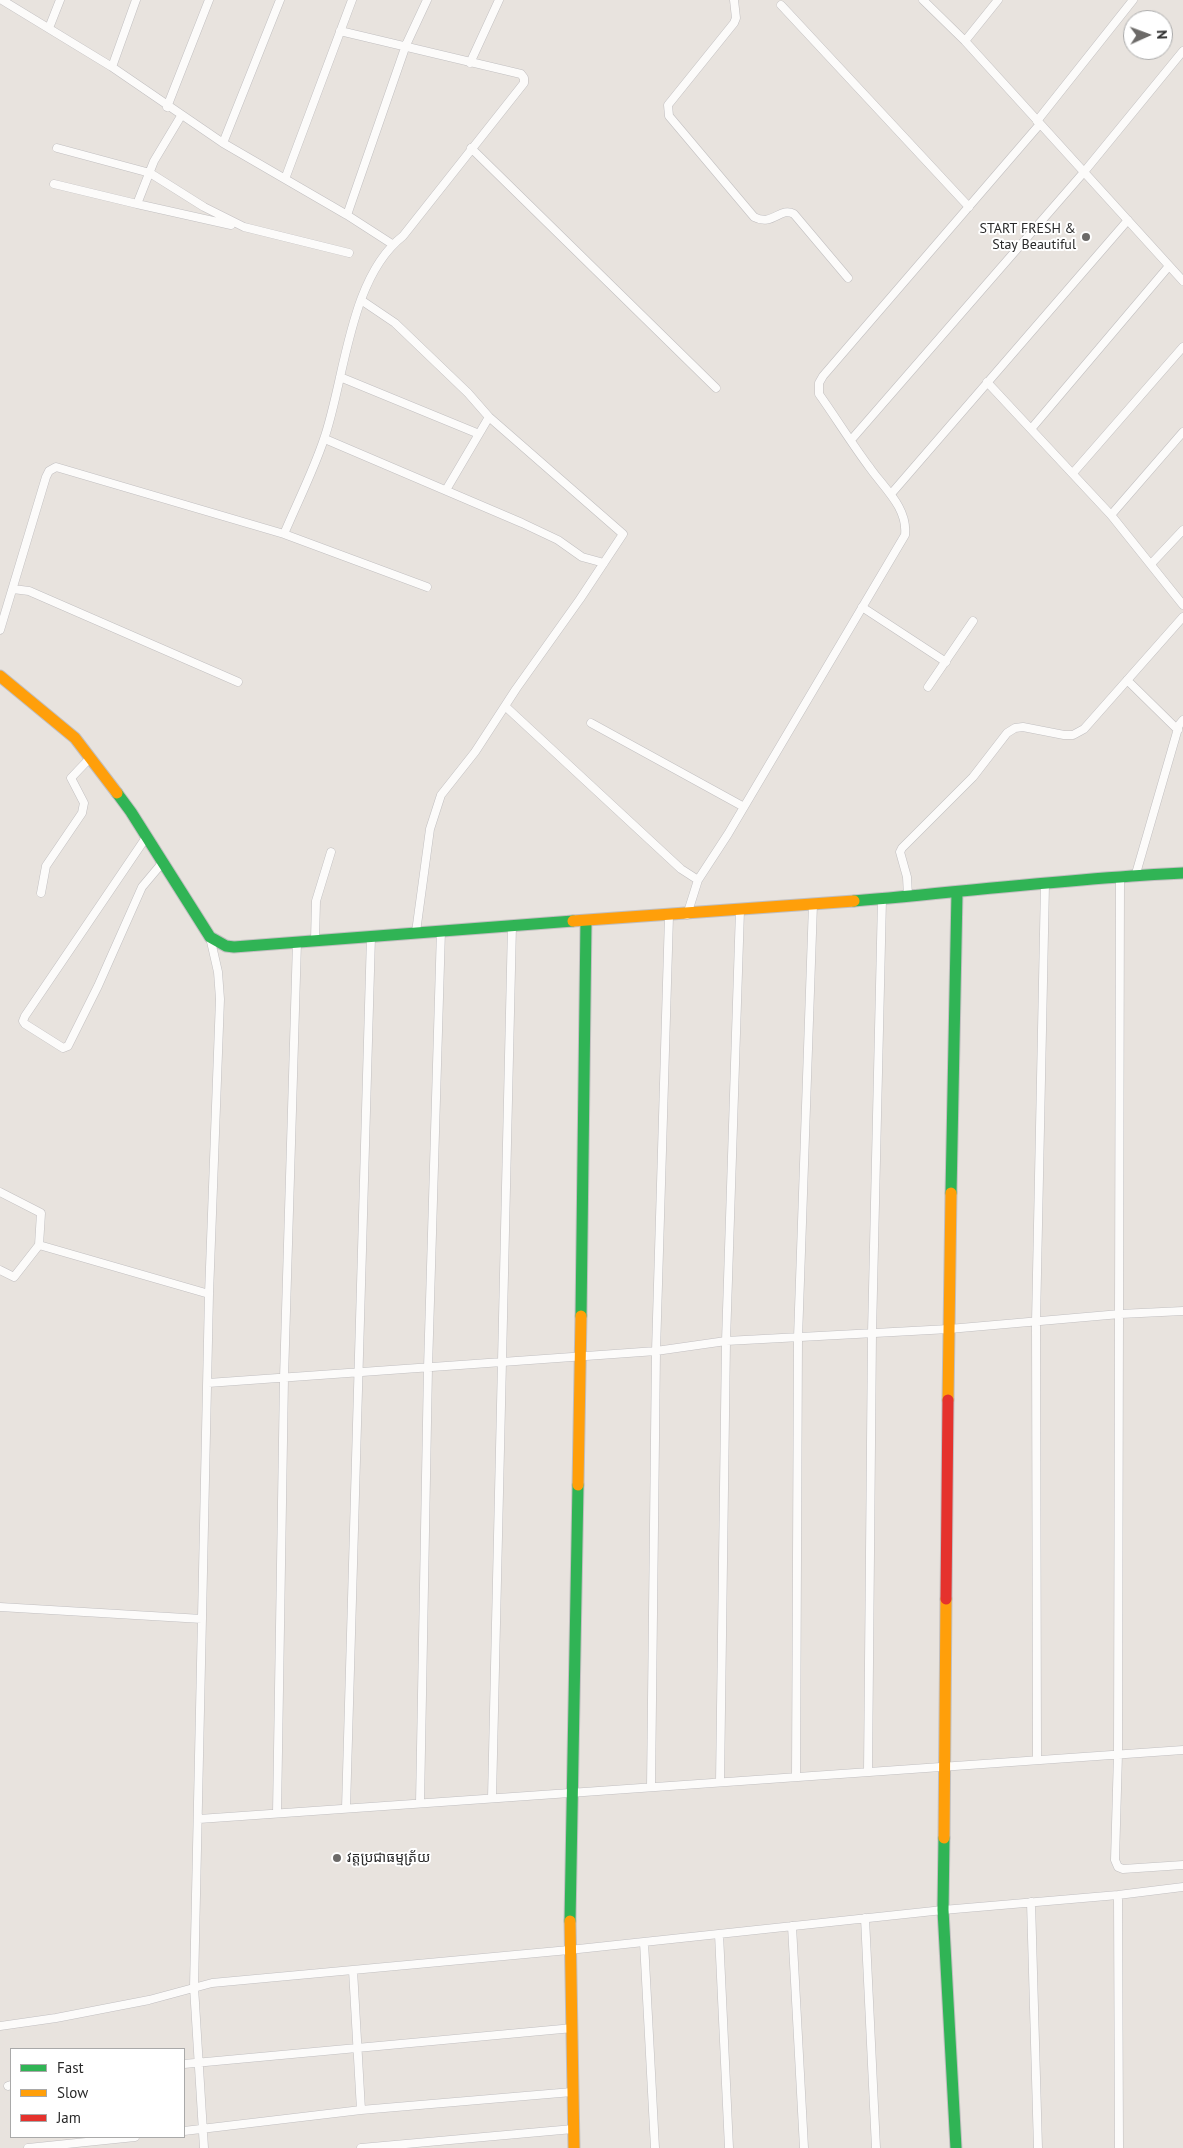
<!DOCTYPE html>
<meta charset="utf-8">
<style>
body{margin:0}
#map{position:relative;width:1183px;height:2148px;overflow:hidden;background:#e8e3de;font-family:"PT Sans",sans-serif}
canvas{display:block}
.legend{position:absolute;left:10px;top:2048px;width:175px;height:90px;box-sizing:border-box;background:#fff;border:1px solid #a9a9a9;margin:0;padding:6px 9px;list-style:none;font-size:15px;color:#292929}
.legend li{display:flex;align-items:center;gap:10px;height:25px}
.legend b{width:25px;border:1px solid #a9a9a9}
.north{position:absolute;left:1123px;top:10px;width:50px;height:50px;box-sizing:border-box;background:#fff;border:1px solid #a9a9a9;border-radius:50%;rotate:88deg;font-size:14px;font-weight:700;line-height:20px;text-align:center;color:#292929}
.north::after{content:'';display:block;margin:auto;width:18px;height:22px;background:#6c6a68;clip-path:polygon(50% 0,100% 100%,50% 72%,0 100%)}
</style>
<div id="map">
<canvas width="1183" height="2148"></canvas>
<ul class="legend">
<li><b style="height:6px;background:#30b455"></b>Fast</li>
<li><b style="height:6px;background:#ff9f0a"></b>Slow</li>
<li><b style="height:6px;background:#e5322d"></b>Jam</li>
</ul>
<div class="north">N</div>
</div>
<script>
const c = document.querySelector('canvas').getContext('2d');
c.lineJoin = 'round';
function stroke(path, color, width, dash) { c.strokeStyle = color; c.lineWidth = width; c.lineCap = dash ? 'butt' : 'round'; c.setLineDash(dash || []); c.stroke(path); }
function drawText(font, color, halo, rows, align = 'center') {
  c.font = font + ' "PT Sans","Noto Sans Khmer",sans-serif'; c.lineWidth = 4; c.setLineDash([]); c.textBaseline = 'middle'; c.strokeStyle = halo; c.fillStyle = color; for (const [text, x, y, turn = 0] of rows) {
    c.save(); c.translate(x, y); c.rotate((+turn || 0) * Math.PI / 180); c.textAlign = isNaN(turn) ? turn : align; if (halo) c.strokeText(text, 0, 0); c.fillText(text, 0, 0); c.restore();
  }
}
const street = new Path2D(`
 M2,0L112,67L223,143L347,215L392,244
 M734,0L736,18L734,23L668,105L669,116L754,217C773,227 780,206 794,214L848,278
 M923,0L965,41L1183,281
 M781,5L969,207
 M49,28L60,0
 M965,41L998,0
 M470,63L499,0
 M112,67L136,0
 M167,107L209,0
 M181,116L154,161L137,204L231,225
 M1037,121L1133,0
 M223,143L280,0
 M57,148L150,173L204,207L244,227L349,253
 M471,148L716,388
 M285,179L352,0
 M54,184L137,204
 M347,215L406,45L427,0
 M361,300L395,323L468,393L489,417L623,534L580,599L516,689L475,752L441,795L430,829L416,932
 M340,377L479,434
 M987,382L1111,515L1183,605
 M1031,429L1169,266
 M325,439L522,523L558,540L582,557L604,563
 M851,440L1084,172L1183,51
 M1073,473L1183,347
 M446,490L489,417
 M891,494L1128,220
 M1111,515L1183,432
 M284,534C297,503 313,472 324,439C345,379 349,278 403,236L524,83V78L521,74L340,31
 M1151,564L1183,530
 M13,589L29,591L238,682
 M862,607L946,662
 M0,630L46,477L49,471L56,467L284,534L427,587
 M1127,680L1178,730
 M928,687L973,621
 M505,706L681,869L698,880
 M591,723L744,807
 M147,836L25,1016L23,1021L25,1024L63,1048L68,1046L98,986L142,887L163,862
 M1120,876L1118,1754L1115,1860L1118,1867L1123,1869L1183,1865
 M1135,877L1179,725L1183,720
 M41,893L46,866L82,813L84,803L71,778L90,758
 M908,896L907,877L900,852L902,848L973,777L1007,733L1015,728L1023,727L1064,735H1073L1084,729L1183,617
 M687,915L698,880L728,834L905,535C908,508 884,488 870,468C852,444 836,418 819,394V383L823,376L1040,124
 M315,940L316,901L331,852
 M0,1192L41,1213L39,1245
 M0,1270L14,1277L39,1245L209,1294
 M208,1383L656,1351L726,1341L949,1329L1120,1314L1183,1311
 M0,1607L202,1619
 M1037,1760L1036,1322L1045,884
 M868,1772L872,1333L882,899
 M796,1777L798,1338L813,904
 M720,1782L726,1341L740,910
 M651,1787L656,1351L669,916
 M492,1798L512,925
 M420,1803L428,1368L441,930
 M346,1808L371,936
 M277,1813L284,1378L297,942
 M199,1819L1183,1750
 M1118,1895L1119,2148
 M1031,1902L1038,2148
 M865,1918L876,2148
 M792,1926L804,2148
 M719,1934L729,2148
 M644,1942L655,2148
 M353,1970L361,2110
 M0,2026L56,2018L149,2000L212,1983L569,1950L943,1910L1118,1895L1183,1887
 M184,2064L573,2028
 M8,2086L11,2085
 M184,2131L361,2110L572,2092
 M28,2148L135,2137
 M204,2148L194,1987L209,1294L220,999L218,972L210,937
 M361,2148L573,2129`);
const fast = new Path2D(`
 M117,793L131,812L210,937L226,946L234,947L573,921
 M854,901C964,892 1073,878 1183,873
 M951,1193L957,893
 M581,1316L586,921
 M944,1838L943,1910L956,2148
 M570,1921L578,1485`);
const slow = new Path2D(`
 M0,676L75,738L117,793
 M573,921L854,901
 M948,1400L951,1193
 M578,1485L581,1316
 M944,1838L946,1599
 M570,1921L574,2148`);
const jam = new Path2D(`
 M946,1599L948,1400`);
const markers = [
 [1086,237,5,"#6c6a68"],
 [337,1858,5,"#6c6a68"]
];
const poiNames = [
 ["START FRESH &",1076,229],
 ["Stay Beautiful",1076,245],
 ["វត្តប្រជាធម្មត្រ័យ",347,1858,"left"]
];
stroke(street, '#c1bfc0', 9);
stroke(fast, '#c1bfc0', 13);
stroke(slow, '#c1bfc0', 13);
stroke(jam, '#c1bfc0', 13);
stroke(street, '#fcfbfa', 8);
stroke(fast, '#30b455', 11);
stroke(slow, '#ff9f0a', 11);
stroke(jam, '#e5322d', 11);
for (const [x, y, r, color] of markers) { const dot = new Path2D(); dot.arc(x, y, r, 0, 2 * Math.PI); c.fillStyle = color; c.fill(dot); stroke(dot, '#fff', 2); }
drawText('14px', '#292929', '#fff', poiNames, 'right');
</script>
